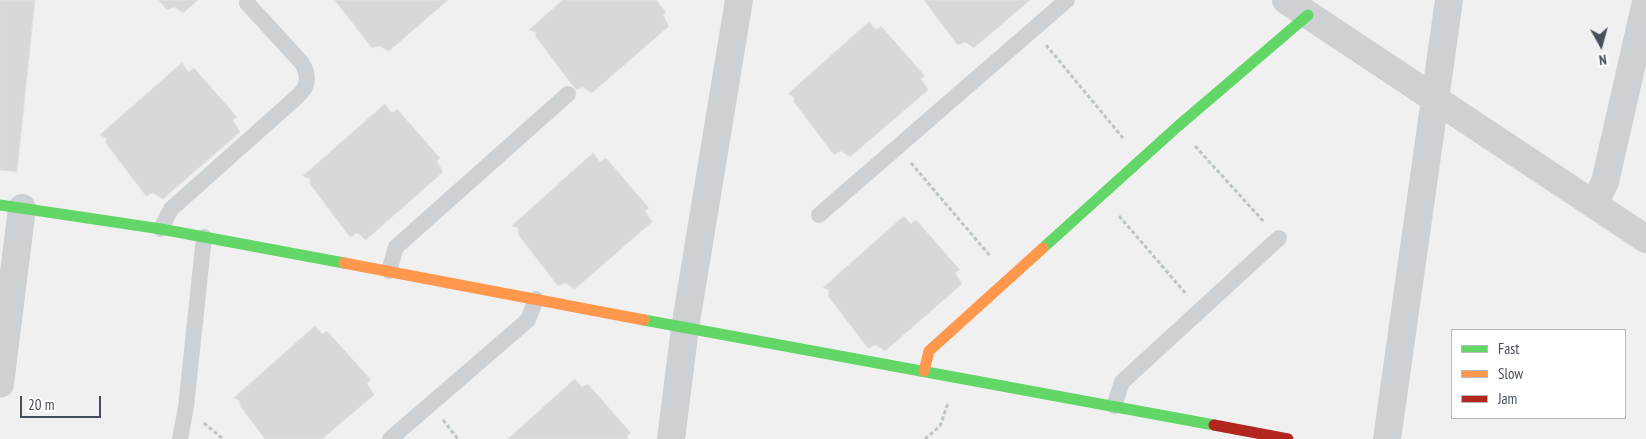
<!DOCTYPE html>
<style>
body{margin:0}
#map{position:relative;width:1646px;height:439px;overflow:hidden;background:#f1f0f0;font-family:"PT Sans Narrow",sans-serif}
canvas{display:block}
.legend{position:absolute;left:1451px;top:329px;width:175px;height:90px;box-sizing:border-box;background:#fff;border:1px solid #b5b9bf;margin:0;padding:6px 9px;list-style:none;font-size:15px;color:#464f5e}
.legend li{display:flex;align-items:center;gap:10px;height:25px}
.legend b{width:25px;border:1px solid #b5b9bf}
.north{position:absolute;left:1576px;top:20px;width:50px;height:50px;-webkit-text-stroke:4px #fff;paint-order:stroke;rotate:173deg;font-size:14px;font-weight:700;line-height:20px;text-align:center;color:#464f5e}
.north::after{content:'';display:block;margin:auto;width:18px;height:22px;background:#464f5e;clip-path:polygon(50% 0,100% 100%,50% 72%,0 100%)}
.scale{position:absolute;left:20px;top:396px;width:81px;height:22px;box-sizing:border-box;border:2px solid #464f5e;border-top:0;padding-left:6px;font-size:15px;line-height:18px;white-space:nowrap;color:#464f5e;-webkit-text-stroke:4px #fff;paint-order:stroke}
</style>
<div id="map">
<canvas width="1646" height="439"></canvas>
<ul class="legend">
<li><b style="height:6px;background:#63d668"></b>Fast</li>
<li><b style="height:6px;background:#ff974d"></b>Slow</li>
<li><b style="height:6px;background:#b3261e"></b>Jam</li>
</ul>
<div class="north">N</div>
<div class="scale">20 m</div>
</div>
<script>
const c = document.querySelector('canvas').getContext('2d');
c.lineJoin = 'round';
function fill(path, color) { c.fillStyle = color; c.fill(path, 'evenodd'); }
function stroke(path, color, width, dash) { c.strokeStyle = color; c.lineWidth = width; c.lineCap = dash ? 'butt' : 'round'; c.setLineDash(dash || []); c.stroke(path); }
const building = new Path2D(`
 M0,0H35L17,172L0,170Z
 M159,0H198L183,13L174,7L167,10Z
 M335,0H448L389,51L379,46L372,48Z
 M563,0H656L666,12L663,15L669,26L592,93L583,87L576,90L536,37V32L529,30Z
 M924,0H1030L974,48L965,42L958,45Z
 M869,22L876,30L881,26L925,76L921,79L928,90L850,157L841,151L834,155L794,102V97L788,94Z
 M182,63L188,72L194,68L237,117L233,120L240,132L163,199L153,193L146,196L106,143V138L100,135Z
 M385,104L392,113L397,109L440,158L437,161L443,172L366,240L357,233L350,237L310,184V179L303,176Z
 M593,153L600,162L606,158L649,208L645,211L652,222L575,289L565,283L558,286L518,234V228L512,226Z
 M904,216L911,224L916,220L960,270L955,273L962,284L885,351L876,345L868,348L828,296L829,290L823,288Z
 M315,326L322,334L327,331L371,380L367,383L374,395L322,439H265L240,406V401L234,398Z
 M575,379L582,387L588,384L631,433L627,436L629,439H508Z`);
const path = new Path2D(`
 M1046,45L1123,138
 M1195,146L1265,223
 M911,163L991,257
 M1119,216L1187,295
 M443,420L458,439
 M204,423L223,439
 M925,439L940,426L948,403`);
const lane = new Path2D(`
 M819,215L1067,0
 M161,229L171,209L298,96C309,86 309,75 302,63L247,3
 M389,271L396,247L568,94
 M1114,406L1122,382L1279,238
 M180,439L186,407L204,237
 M390,439L528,320L536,299`);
const street = new Path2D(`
 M1286,0L1646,239
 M1594,204L1605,182L1646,2
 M0,384L22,208
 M671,439L685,328L739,0
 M1387,439L1449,0`);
const fast = new Path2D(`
 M0,205L161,229L344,263
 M1043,248L1177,127L1308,15
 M644,320L1214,425`);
const slow = new Path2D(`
 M344,263L644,320
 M924,371L929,351L1043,248`);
const jam = new Path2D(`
 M1214,425L1288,439`);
fill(building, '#d8d8db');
stroke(building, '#e2e2e3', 1);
stroke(path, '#bac6c5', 3, [4, 2.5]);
stroke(lane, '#ced1d4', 16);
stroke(street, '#ced1d4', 28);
stroke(fast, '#63d668', 11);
stroke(slow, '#ff974d', 11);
stroke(jam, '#b3261e', 11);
</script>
